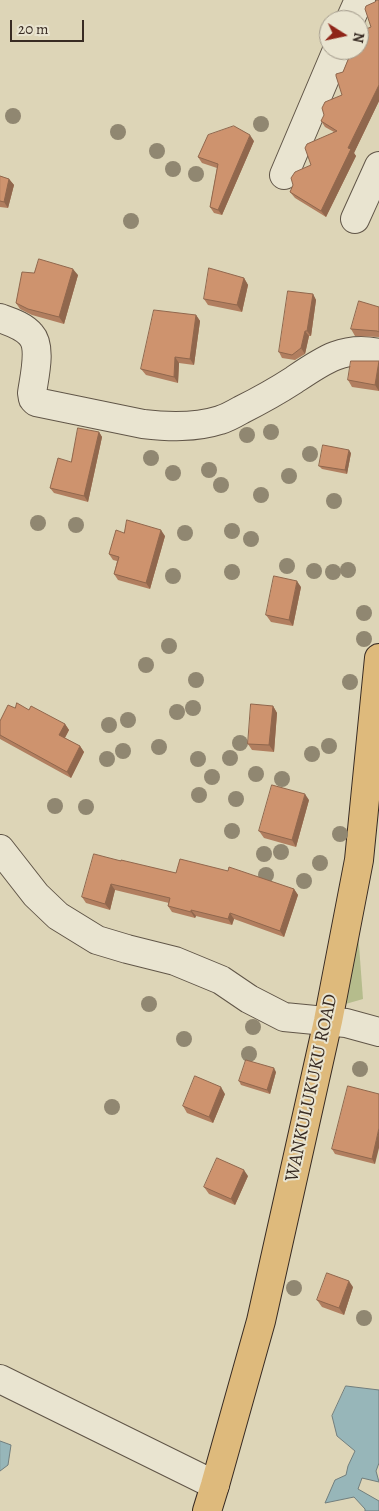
<!DOCTYPE html>
<style>
body{margin:0}
#map{position:relative;width:379px;height:1511px;overflow:hidden;background:#ddd5b7;font-family:Alegreya,serif}
canvas{display:block}
.north{position:absolute;left:319px;top:10px;width:50px;height:50px;box-sizing:border-box;background:#e9e4d0;border:1px solid #a29a8b;border-radius:50%;rotate:100deg;font-size:14px;font-weight:700;line-height:20px;text-align:center;color:#382b23}
.north::after{content:'';display:block;margin:auto;width:18px;height:22px;background:#8f2418;clip-path:polygon(50% 0,100% 100%,50% 72%,0 100%)}
.scale{position:absolute;left:10px;top:20px;width:74px;height:22px;box-sizing:border-box;border:2px solid #382b23;border-top:0;padding-left:6px;font-size:15px;line-height:18px;white-space:nowrap;color:#382b23;-webkit-text-stroke:4px #e9e4d0;paint-order:stroke}
</style>
<div id="map">
<canvas width="379" height="1511"></canvas>
<div class="north">N</div>
<div class="scale">20 m</div>
</div>
<script>
const c = document.querySelector('canvas').getContext('2d');
c.lineJoin = 'round';
function fill(path, color) { c.fillStyle = color; c.fill(path, 'evenodd'); }
function stroke(path, color, width, dash) { c.strokeStyle = color; c.lineWidth = width; c.lineCap = dash ? 'butt' : 'round'; c.setLineDash(dash || []); c.stroke(path); }
function drawText(font, color, halo, rows, align = 'center') {
  c.font = font + ' Alegreya,serif'; c.lineWidth = 4; c.setLineDash([]); c.textBaseline = 'middle'; c.strokeStyle = halo; c.fillStyle = color; for (const [text, x, y, turn = 0] of rows) {
    c.save(); c.translate(x, y); c.rotate((+turn || 0) * Math.PI / 180); c.textAlign = isNaN(turn) ? turn : align; if (halo) c.strokeText(text, 0, 0); c.fillText(text, 0, 0); c.restore();
  }
}
const green = new Path2D(`
 M358,932L363,999L342,1005Z`);
const water = new Path2D(`
 M346,1386L379,1390V1463L376,1471L379,1482L362,1478L358,1489L379,1501V1511H365V1509L354,1497L325,1503L335,1480L346,1475L348,1466L355,1451L337,1436L332,1416Z
 M0,1441L11,1445L8,1465L0,1471Z`);
const minor = new Path2D(`
 M350,20L358,2L361,0
 M284,175L337,50
 M355,219L379,166
 M0,318C11,322 24,326 31,335C42,347 34,378 32,393L33,399L36,402L143,424C169,427 195,428 220,420C227,418 234,414 241,410C259,401 277,391 294,380C322,361 344,345 379,353
 M0,849L36,895L58,916L97,940L127,949L175,961L221,980L249,999L284,1017L346,1023L379,1032
 M0,1379L215,1485`);
const major = new Path2D(`
 M207,1511L215,1485L261,1321L328,1021L359,860L379,658`);
const trees = [
 [13,116],
 [261,124],
 [118,132],
 [157,151],
 [173,169],
 [196,174],
 [131,221],
 [271,432],
 [247,435],
 [310,454],
 [151,458],
 [209,470],
 [173,473],
 [289,476],
 [221,485],
 [261,495],
 [334,501],
 [38,523],
 [76,525],
 [232,531],
 [185,533],
 [251,539],
 [287,566],
 [348,570],
 [314,571],
 [232,572],
 [333,572],
 [173,576],
 [364,613],
 [364,639],
 [169,646],
 [146,665],
 [196,680],
 [350,682],
 [193,708],
 [177,712],
 [128,720],
 [109,725],
 [240,743],
 [329,746],
 [159,747],
 [123,751],
 [312,754],
 [230,758],
 [107,759],
 [198,759],
 [256,774],
 [212,777],
 [282,779],
 [199,795],
 [236,799],
 [55,806],
 [86,807],
 [232,831],
 [340,834],
 [281,852],
 [264,854],
 [320,863],
 [266,875],
 [304,881],
 [149,1004],
 [253,1027],
 [184,1039],
 [249,1054],
 [360,1069],
 [112,1107],
 [294,1288],
 [364,1318]
];
const wall = new Path2D(`
 M379,0V101L354,153L356,156L326,217L295,198L290,192L311,165L334,132L325,127L321,121L342,95L343,72L371,27Z
 M254,141L222,215L214,213L210,207L217,168L202,163L198,157Z
 M0,176L9,179L14,185L8,208L0,207Z
 M34,273L78,275L64,324L32,315L20,309L16,303Z
 M244,278L248,285L242,312L208,305L204,299Z
 M313,294L316,300L311,336H309L305,354L295,360L282,358L279,352Z
 M379,307V337L355,336L351,329Z
 M196,315L200,321L194,365L179,363L178,383L146,375L141,369Z
 M379,361V391L352,387L348,380Z
 M99,432L102,437L88,502L54,493L50,488L71,462Z
 M351,453L347,474L322,469L319,466Z
 M124,533L165,536L150,589L118,580L114,574L117,561L113,560L109,554Z
 M301,587L293,626L271,622L266,615Z
 M273,706L277,713L274,752L252,750L248,744Z
 M15,708L29,710L65,724L69,730L65,738L80,746L84,752L71,778L0,739V721Z
 M309,800L296,847L264,838L259,831Z
 M121,861L176,873L294,889L298,895L284,937L234,919L232,925L196,916L195,918L172,912L168,906L169,903L115,890L110,910L86,903L82,897Z
 M276,1072L270,1094L241,1085L239,1081Z
 M225,1094L213,1123L187,1113L183,1106Z
 M379,1094L375,1164L335,1154L332,1149Z
 M248,1176L235,1205L209,1194L204,1187Z
 M353,1287L344,1315L322,1307L317,1300Z`);
const shadedWall = new Path2D(`
 M379,85V101L354,153L356,156L326,217L321,211L348,148Z
 M250,135L254,141L222,215L218,210Z
 M9,179L14,185L8,208L4,202Z
 M73,269L78,275L64,324L59,317Z
 M244,278L248,285L242,312L237,305Z
 M313,294L316,300L311,336L307,331Z
 M196,315L200,321L194,365L190,359Z
 M305,331L309,336L305,354L301,348Z
 M175,357L179,363L178,383L174,377Z
 M379,362V391L375,385Z
 M99,432L102,437L88,502L84,496Z
 M349,450L351,453L347,474L345,470Z
 M161,530L165,536L150,589L146,583Z
 M297,581L301,587L293,626L289,620Z
 M273,706L277,713L274,752L269,745Z
 M65,724L69,730L63,741L59,735Z
 M80,746L84,752L71,778L67,772Z
 M305,794L309,800L296,847L292,840Z
 M111,884L115,890L110,910L105,904Z
 M294,889L298,895L284,937L280,931Z
 M191,910L196,916L195,918L191,912Z
 M230,913L234,919L232,925L228,919Z
 M274,1068L276,1072L270,1094L267,1090Z
 M221,1087L225,1094L213,1123L209,1117Z
 M379,1128V1148L375,1164L372,1159Z
 M244,1170L248,1176L235,1205L231,1199Z
 M349,1281L353,1287L344,1315L339,1308Z`);
const building = new Path2D(`
 M377,0H379V85L348,148L351,149L321,211L290,192L293,185L291,178L295,172L311,165L305,148L307,144L337,131L321,121L324,115L322,108L325,102L342,95L336,76V74L343,72L352,50H359V32L371,27L365,9L366,6L375,2Z
 M234,126L250,135L218,210L210,207L218,164L198,157L208,135Z
 M0,176L9,179L4,202L0,201Z
 M39,259L73,269L59,317L28,309L16,303L22,272L34,273Z
 M209,268L244,278L237,305L204,299Z
 M288,291L313,294L307,331H305L301,348L292,355L279,352Z
 M359,301L379,307V332L377,331L351,329Z
 M154,310L196,315L190,359L175,357L174,377L141,369Z
 M351,361H379L375,385L348,380Z
 M78,428L99,432L84,496L50,488L58,458L71,462Z
 M323,445L349,450L345,470L319,466Z
 M127,520L161,530L146,583L114,574L119,557L109,554L116,530L124,533Z
 M274,576L297,581L289,620L266,615Z
 M17,703L29,710L31,706L65,724L59,735L80,746L67,772L0,735V721L8,705L15,708Z
 M251,704L273,706L269,745L248,744Z
 M272,785L305,794L292,840L259,831Z
 M94,854L121,861V860L176,873L180,859L228,871L229,867L294,889L280,931L230,913L228,919L191,910V912L168,906L170,898L111,884L105,904L82,897Z
 M246,1060L274,1068L267,1090L239,1081Z
 M195,1076L221,1087L209,1117L183,1106Z
 M348,1086L379,1094V1128L372,1159L332,1149Z
 M217,1158L244,1170L231,1199L204,1187Z
 M327,1273L349,1281L339,1308L317,1300Z`);
const streetNames = [
 ["WANKULUKUKU ROAD",312,1088,-78]
];
fill(green, '#b5bc8c');
fill(water, '#97b6b9');
stroke(water, '#717e7d', 1);
stroke(minor, '#615648', 30);
stroke(major, '#382b23', 30);
stroke(minor, '#e9e4d0', 28);
stroke(major, '#deba7c', 28);
c.fillStyle = '#908771';
for (const [x, y] of trees) { c.beginPath(); c.arc(x, y, 8, 0, 2 * Math.PI); c.fill(); }
fill(wall, '#b17e5f');
fill(shadedWall, '#90674d');
fill(building, '#ce936e');
stroke(building, '#90674d', 1);
drawText('19px', '#382b23', '#e9e4d0', streetNames);
</script>
